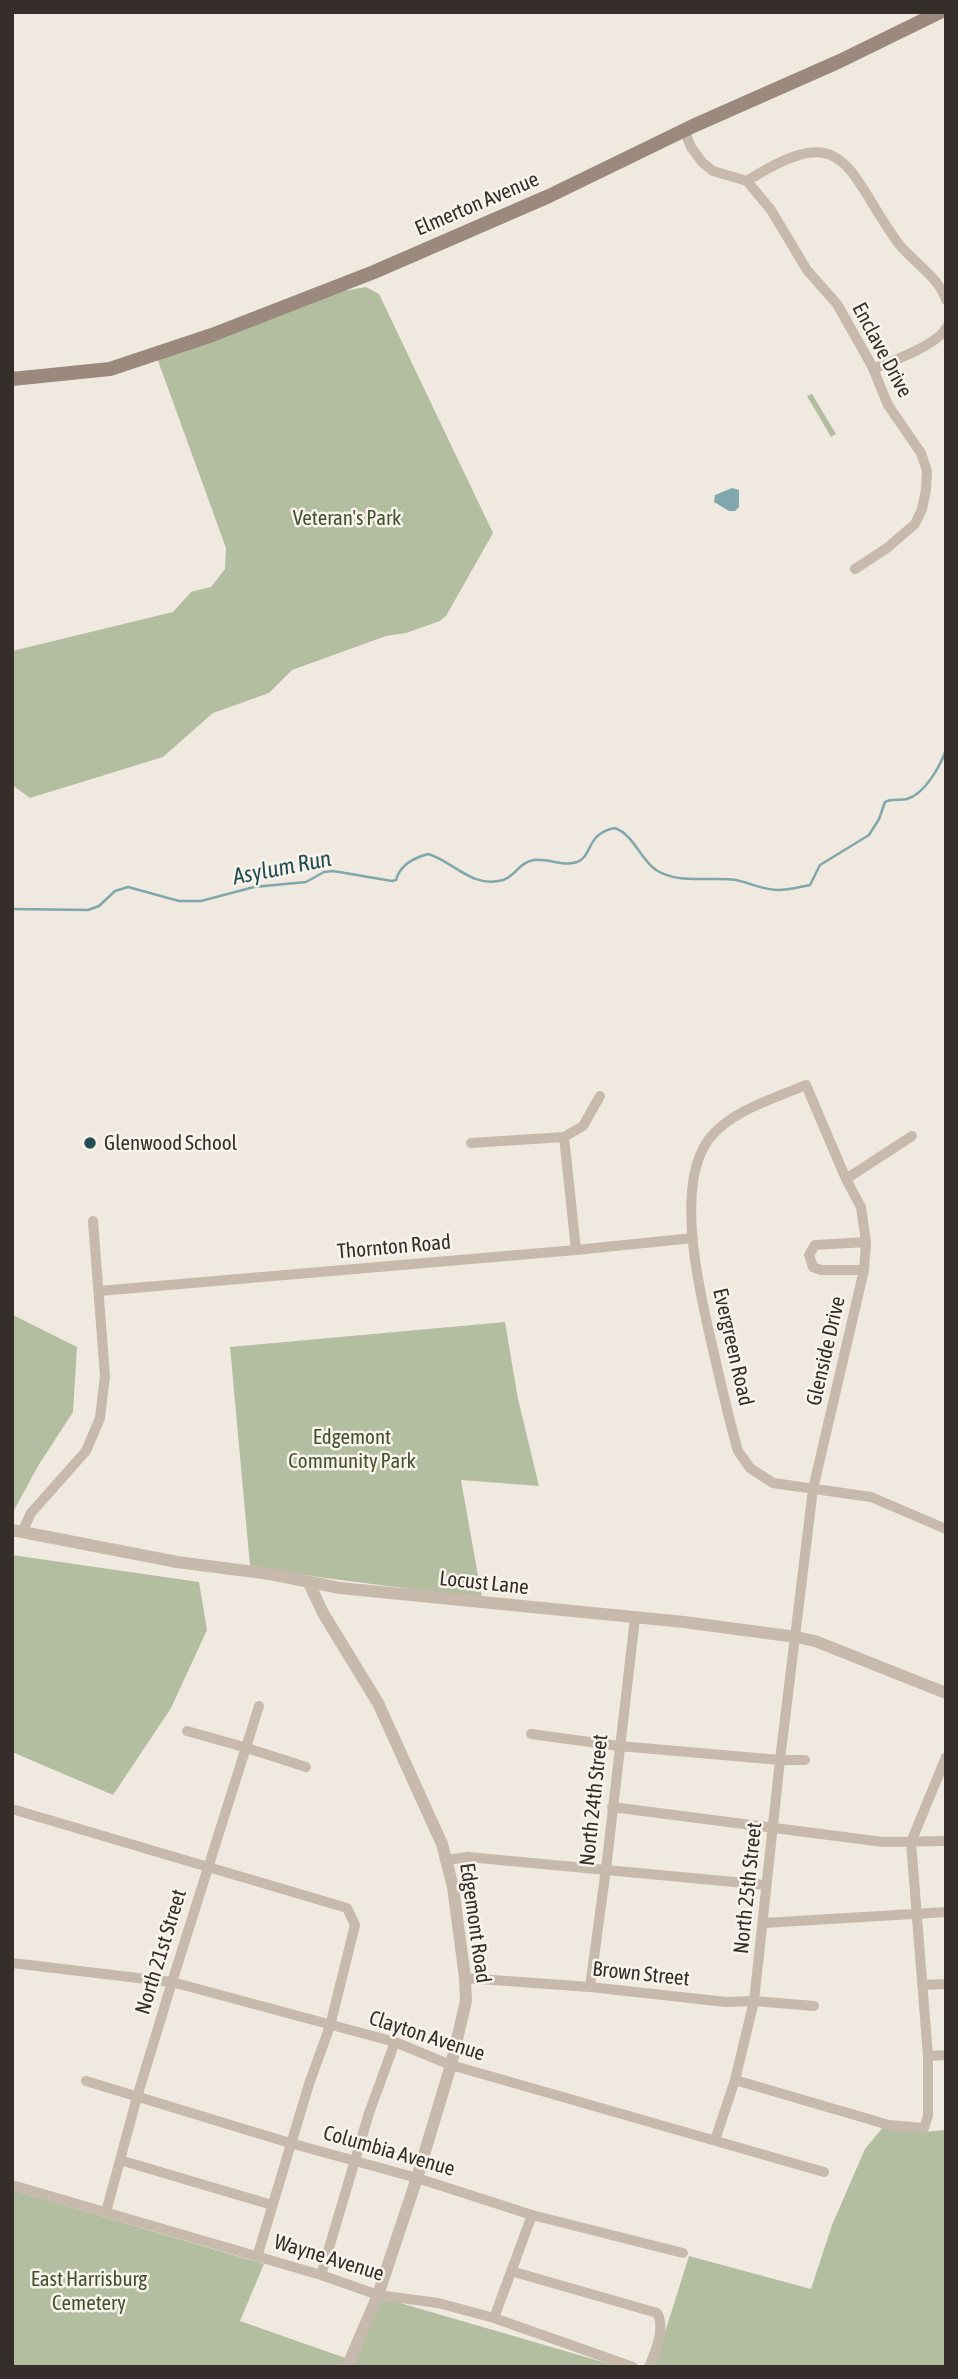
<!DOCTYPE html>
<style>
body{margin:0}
#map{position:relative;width:958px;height:2379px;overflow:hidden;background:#f0e9df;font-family:"Asap Condensed",sans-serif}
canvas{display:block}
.frame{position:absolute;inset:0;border:14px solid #362e2a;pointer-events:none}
</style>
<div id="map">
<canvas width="958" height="2379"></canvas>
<div class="frame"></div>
</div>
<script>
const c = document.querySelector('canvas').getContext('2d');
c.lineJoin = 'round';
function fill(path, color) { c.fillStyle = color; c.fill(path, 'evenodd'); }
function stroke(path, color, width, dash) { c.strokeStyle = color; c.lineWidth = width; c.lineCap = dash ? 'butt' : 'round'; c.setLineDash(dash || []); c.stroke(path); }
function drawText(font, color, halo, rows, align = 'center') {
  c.font = font + ' "Asap Condensed",sans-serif'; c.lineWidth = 5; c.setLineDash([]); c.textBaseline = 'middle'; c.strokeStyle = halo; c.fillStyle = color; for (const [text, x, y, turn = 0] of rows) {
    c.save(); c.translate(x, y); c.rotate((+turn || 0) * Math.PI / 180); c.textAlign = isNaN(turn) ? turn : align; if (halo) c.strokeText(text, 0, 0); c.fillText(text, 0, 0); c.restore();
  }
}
const green = new Path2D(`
 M366,287L379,294L493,533L446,616L440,621L406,633L386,636L292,670L269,693L213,713L163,757L30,798L12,785V651L173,612L191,592L211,587L225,569L226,548L157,358L333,293Z
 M812,394L836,434L831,437L807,396Z
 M12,1311L13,1315L77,1347L73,1412L38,1466L12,1514Z
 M505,1322L518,1399L539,1486L461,1480L482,1598L325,1578L250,1566L230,1347Z
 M12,1555L199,1582L207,1630L171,1708L113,1795L12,1752Z
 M883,2127L922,2132L946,2130V2367H654L689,2256L811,2289L832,2225L865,2149Z
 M12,2190L264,2264L240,2321L354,2361L383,2298L620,2367H12Z`);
const water = new Path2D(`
 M732,488L739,490V507L735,511H729L714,502L715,495Z`);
const stream = new Path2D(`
 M12,909L88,910L99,906L115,891L128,887L179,901H201L254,887L306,882L324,872L333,871L392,881L396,880C400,865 413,858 428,854C453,861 472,889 503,880C516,876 519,862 534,860C548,858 562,867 577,862C593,856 586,833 615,828C634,835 640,859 656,870C680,885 710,876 736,880C750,883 764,890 778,890C788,890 799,887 810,885L820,865L869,835L879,819L885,802C893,798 899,801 907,799C925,794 940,766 946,750`);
const minor = new Path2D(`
 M684,130L691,147L702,162L713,171L747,181L771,210L807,270L837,304L872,366L888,405L921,453L927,471L926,490L922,509L915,524L887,548L855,569
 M747,181C848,117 845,170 898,243C912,261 939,277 946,300
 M873,369C891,362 939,344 946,328
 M564,1137L576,1250
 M471,1143L564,1137L583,1126L600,1096
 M846,1179L912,1136
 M864,1270H821L813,1267L809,1255L815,1245L866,1242
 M99,1291L576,1250L693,1238
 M22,1532L31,1513L86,1451L100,1418L105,1376L93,1221
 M187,1731L244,1747L306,1767
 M531,1734L619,1746L780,1760H805
 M612,1807L883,1842L946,1841
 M12,1809L347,1908L355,1925L330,2026L309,2084L257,2257
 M447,1860L468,1857L766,1885
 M764,1923L946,1912
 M12,1963L172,1982L395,2042L451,2065L824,2172
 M465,1978L590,1987L726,2002L754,2001L814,2006
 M922,1985L946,1984
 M590,1987L606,1869L635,1618
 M928,2056L946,2055
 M735,2080L889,2125L924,2128L928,2116V2056L911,1842L946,1757
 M86,2081L290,2143L417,2178L532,2215L683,2253
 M715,2140L735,2080L754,2001L780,1760L813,1489L864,1270L866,1242L861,1207L846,1179L806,1085C773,1099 732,1110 709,1139C672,1188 702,1302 715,1358C722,1389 729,1420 738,1451L750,1468L773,1483L871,1497L946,1529
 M120,2160L272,2205
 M12,2185L321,2275L378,2295L438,2303L494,2318L633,2367
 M106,2212L137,2097L172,1982L259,1706
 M511,2271L657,2313C666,2327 655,2353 649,2367
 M321,2275L369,2113L395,2042
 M494,2318L532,2215`);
const tertiary = new Path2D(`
 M12,1530L177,1562L270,1574L340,1588L684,1622L796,1637L815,1641L946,1693
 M309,1583L323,1613L378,1703L442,1844L453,1887L465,1978L466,2001L451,2065L417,2178L378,2295L347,2367`);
const secondary = new Path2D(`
 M12,379L110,369L212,335L374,272L549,196L693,126L840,61L940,12`);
const markers = [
 [90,1143,7,"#234f54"]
];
const streetNames = [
 ["Elmerton Avenue",477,204,-23],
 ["Enclave Drive",882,350,62],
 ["Thornton Road",394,1247,-5],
 ["Evergreen Road",733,1347,77],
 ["Glenside Drive",826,1351,-77],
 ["Locust Lane",484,1583,6],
 ["North 24th Street",594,1800,-84],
 ["North 25th Street",748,1888,-84],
 ["Edgemont Road",475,1923,82],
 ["North 21st Street",161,1952,-73],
 ["Brown Street",641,1974,6],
 ["Clayton Avenue",427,2036,18],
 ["Columbia Avenue",389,2151,16],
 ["Wayne Avenue",329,2258,17]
];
const parkNames = [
 ["Veteran's Park",347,518],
 ["Edgemont",352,1437],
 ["Community Park",352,1461],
 ["East Harrisburg",89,2279],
 ["Cemetery",89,2303]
];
const poiNames = [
 ["Glenwood School",104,1143]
];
const waterNames = [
 ["Asylum Run",282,868,-11]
];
fill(green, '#b3bea0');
fill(water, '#80a7ab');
stroke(stream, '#80a7ab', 2.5);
stroke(minor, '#c7b9ac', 10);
stroke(tertiary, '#c7b9ac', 12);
stroke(secondary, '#9b897d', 14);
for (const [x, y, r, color] of markers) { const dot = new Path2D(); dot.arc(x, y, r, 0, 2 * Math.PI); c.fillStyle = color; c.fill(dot); stroke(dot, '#f8f3eb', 2.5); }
drawText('21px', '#362e2a', '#f8f3eb', streetNames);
drawText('21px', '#445230', '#f8f3eb', parkNames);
drawText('21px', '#362e2a', '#f8f3eb', poiNames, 'left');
drawText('italic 23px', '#234f54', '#f8f3eb', waterNames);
</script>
